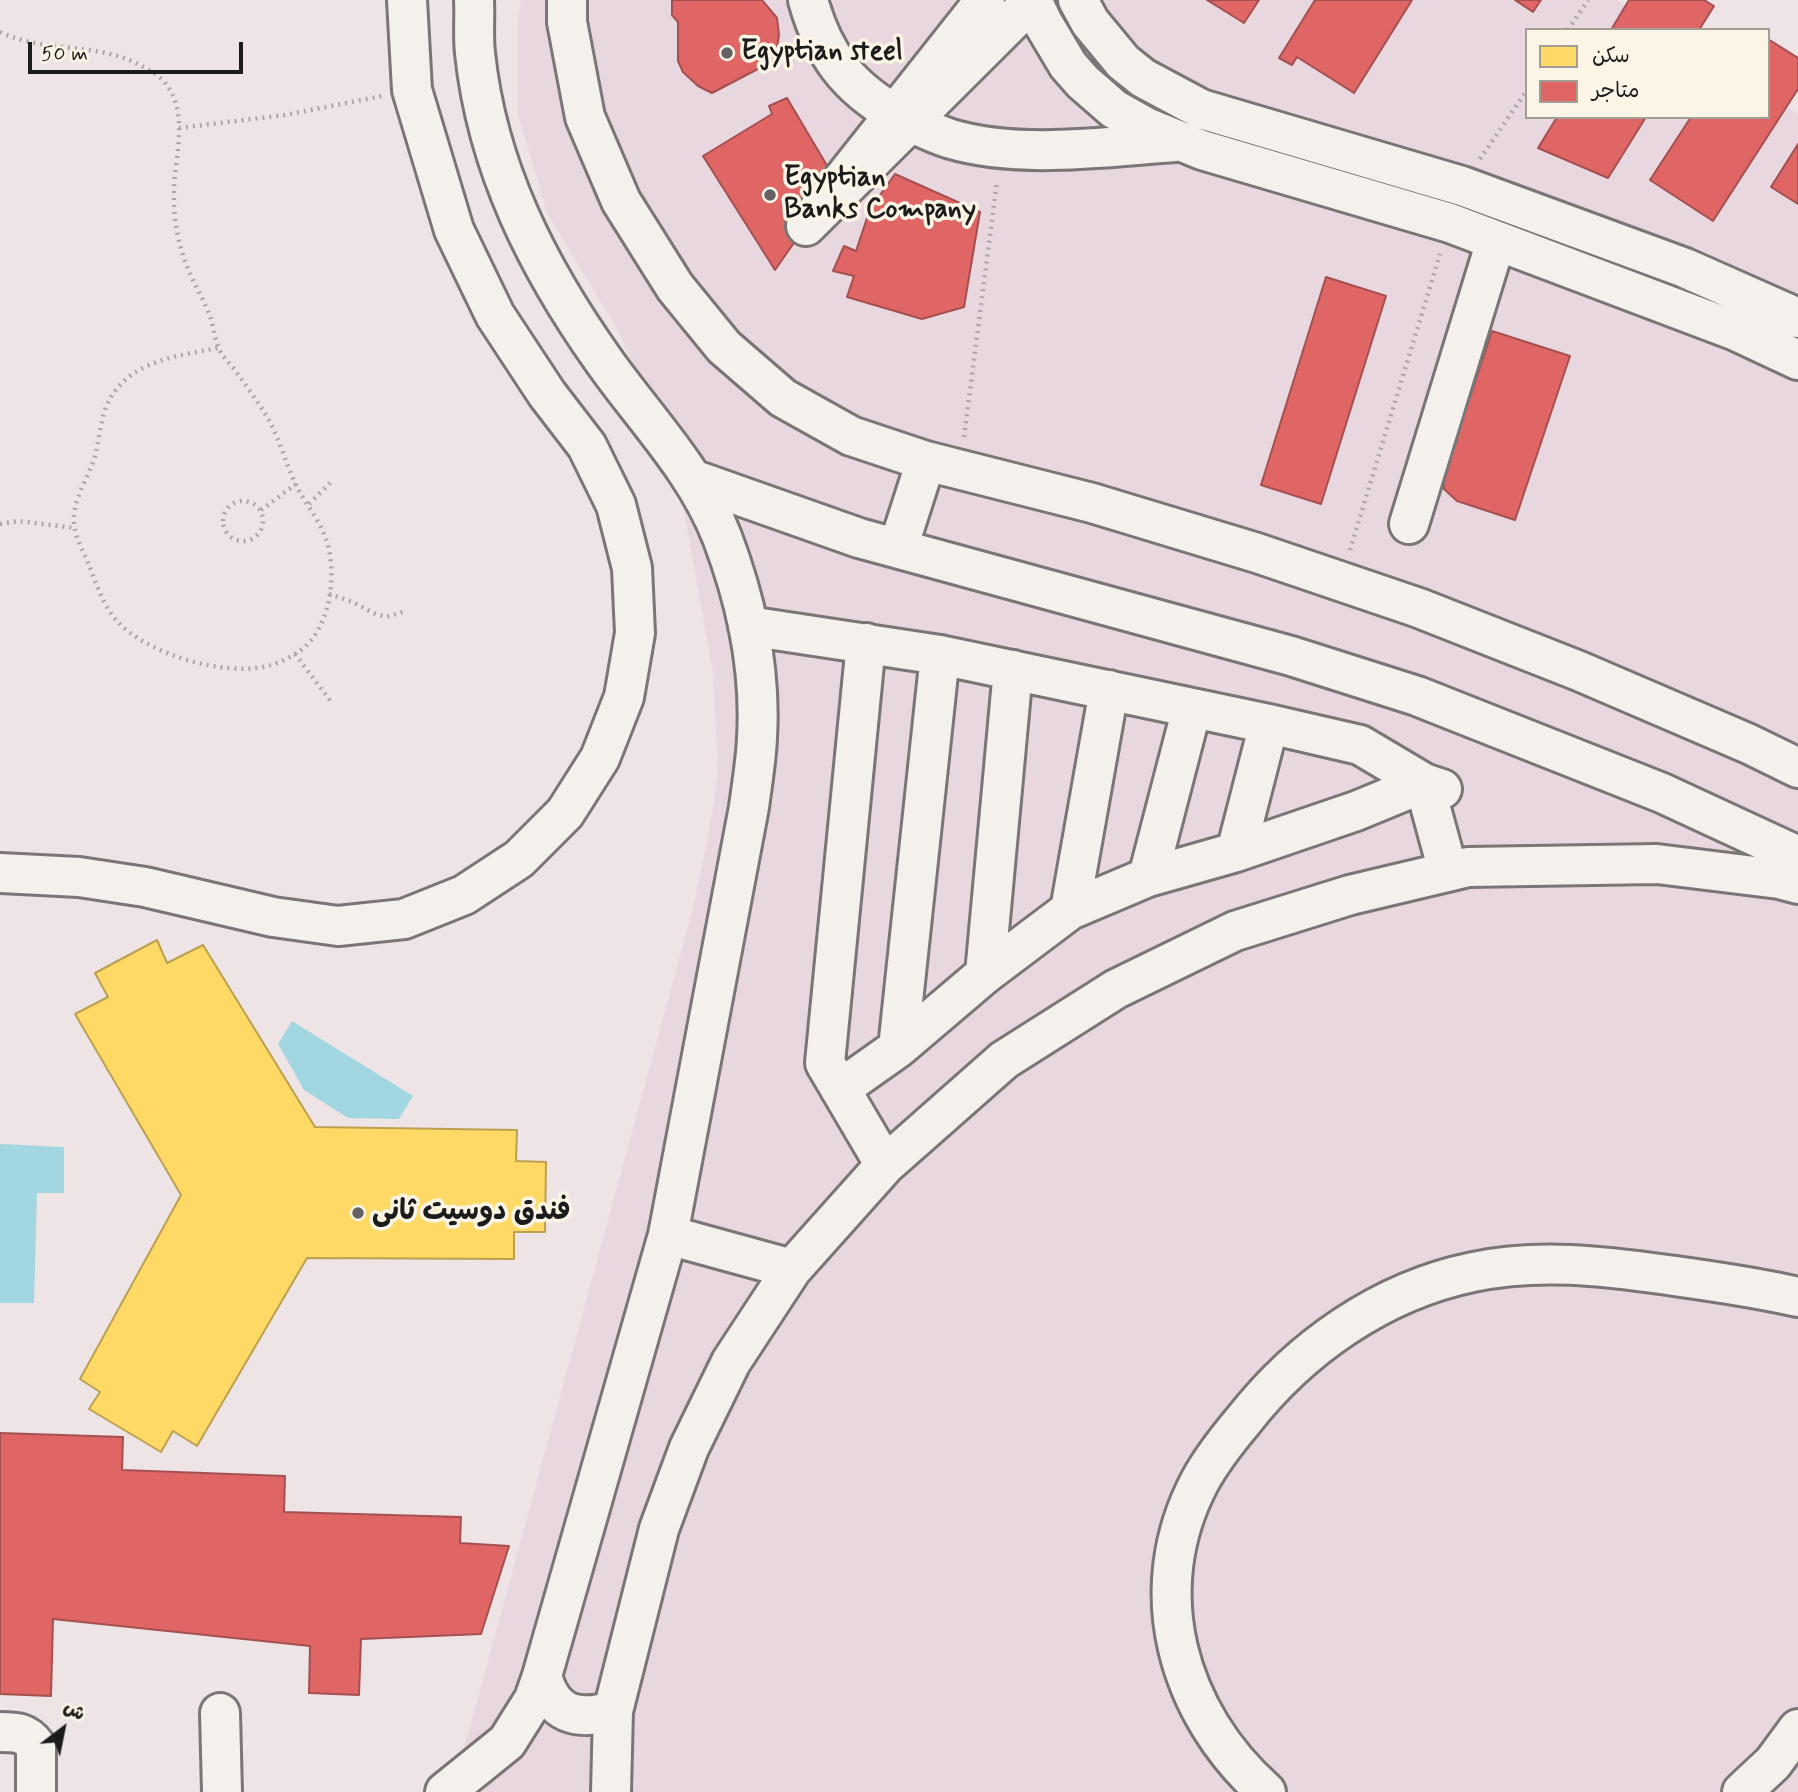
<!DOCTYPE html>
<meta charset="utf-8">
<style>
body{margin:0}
#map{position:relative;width:1798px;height:1792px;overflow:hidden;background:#eee4e6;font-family:Mynerve,"Playpen Sans Arabic",sans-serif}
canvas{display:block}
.legend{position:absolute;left:1525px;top:28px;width:245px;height:91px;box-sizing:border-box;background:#fcf5e5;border:2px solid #a29e95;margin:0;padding:9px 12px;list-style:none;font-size:21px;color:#1c1c1c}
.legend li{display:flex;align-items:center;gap:14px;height:35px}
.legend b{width:35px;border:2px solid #a29e95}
.north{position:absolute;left:28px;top:1694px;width:70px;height:70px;-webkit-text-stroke:5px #fcf5e5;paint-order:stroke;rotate:32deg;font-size:19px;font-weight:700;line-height:28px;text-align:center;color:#1c1c1c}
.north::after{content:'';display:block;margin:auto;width:24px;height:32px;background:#1c1c1c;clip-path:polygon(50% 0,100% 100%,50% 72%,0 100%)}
.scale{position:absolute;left:28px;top:42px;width:215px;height:32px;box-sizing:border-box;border:4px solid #1c1c1c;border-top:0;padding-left:9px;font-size:21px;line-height:24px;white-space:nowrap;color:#1c1c1c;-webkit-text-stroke:5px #fcf5e5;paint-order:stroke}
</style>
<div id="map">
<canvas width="1798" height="1792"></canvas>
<ul class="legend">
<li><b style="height:19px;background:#ffd966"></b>سكن</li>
<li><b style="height:19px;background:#e06666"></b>متاجر</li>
</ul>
<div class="north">ش</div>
<div class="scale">50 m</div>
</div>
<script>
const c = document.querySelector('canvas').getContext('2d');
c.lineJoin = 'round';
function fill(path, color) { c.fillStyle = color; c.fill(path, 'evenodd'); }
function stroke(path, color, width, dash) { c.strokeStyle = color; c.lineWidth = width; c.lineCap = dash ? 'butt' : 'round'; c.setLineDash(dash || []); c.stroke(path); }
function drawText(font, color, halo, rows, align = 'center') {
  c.font = font + ' Mynerve,"Playpen Sans Arabic",sans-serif'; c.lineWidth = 7; c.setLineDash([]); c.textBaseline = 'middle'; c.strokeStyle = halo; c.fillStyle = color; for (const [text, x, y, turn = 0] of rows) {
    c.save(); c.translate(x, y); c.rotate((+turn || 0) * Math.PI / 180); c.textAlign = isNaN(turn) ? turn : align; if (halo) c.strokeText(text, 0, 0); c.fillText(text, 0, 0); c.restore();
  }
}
const built = new Path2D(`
 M521,0H1617L1664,30H1527V117H1768V96L1798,114V1792H446L467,1738L691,916L708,839L718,772L713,672L675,461L618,330L547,213L518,114V21Z`);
const water = new Path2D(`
 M292,1021L413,1096L399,1119L348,1118L304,1090L278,1044Z
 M0,1144L64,1147V1193H37L34,1303H0Z`);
const homes = new Path2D(`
 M157,940L167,963L203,945L315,1127L517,1130L516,1161L546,1162L545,1232H514V1259L307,1258L197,1446L173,1431L161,1452L89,1409L100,1392L80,1379L181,1195L75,1014L108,997L95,973Z`);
const shops = new Path2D(`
 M762,0L777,18L779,35L775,60L712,93L698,86L683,72L678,61V22L672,15V0Z
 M1207,0H1259L1244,23Z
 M1315,0H1412L1354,93L1297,57L1292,65L1279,58Z
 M1515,0H1541L1533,12Z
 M1629,0H1704L1714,6L1699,30H1611Z
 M1768,39L1798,58V89L1713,221L1650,180L1691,117H1768Z
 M787,98L829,169L806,182L819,207L775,270L703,156L772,114L769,106Z
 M1557,117H1646L1608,178L1538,148Z
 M1798,144V204L1771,187Z
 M895,174L980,212L964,307L922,319L847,297L854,276L833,271L844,246L856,251L870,209Z
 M1326,277L1386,296L1321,504L1261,485Z
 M1492,331L1570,356L1515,520L1457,501L1444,489V476Z
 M0,1433L123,1437L122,1470L285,1476L284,1512L461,1517L460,1543L509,1546L481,1634L361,1639L359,1695L309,1693L310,1646L53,1619L51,1696L0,1694Z`);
const path = new Path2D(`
 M1568,30L1588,0
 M0,32C44,53 94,42 138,64C147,69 160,75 166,84C189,114 175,155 174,190C173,217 178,245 188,269C195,286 205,302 211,319C214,330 215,341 220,351C225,360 232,365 237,373C246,386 256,399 264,412C279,435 285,463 297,487C305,503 317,517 324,534C339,569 332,630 298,652C289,658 278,664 267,666C224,677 146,654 116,620C103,605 96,583 89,565C83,551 74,536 74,520C73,499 89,477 95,456C99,441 100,425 105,410C122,362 175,356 218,348
 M179,128L285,115L382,96
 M1480,159L1527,90
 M964,437L997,181
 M223 521a20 20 0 1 1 40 0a20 20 0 1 1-40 0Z
 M309,504L332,481
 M261,510L296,484
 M0,524L19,521L75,528
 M1350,550L1440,254
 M329,594L353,602L373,613L386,617L406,611
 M295,654L332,703`);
const minor = new Path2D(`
 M567,0V22L585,117L621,201L675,287L724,347L783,398L851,436L926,461L1092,503L1257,553L1419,608L1579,671L1749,744L1798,768
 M808,0C823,54 847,87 897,115C914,124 932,133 951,139C1019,159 1104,147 1175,142
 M985,0L806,226L1033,0
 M1032,0L1043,23L1068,65L1083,82L1114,109L1146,127L1202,150L1450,223L1736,331L1798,360
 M1078,0L1090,22L1123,62L1143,78L1201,109L1462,186L1685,268L1798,318
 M692,479L859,538L1291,656L1417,696L1662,793L1798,856
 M1409,524L1496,241
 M898,548L926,461
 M748,626L940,655L1269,724L1360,745L1424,783L1448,871
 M866,643L825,1063L885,1165
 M1236,852L1269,724
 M0,873L79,877L145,887L273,917L338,926L404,919L464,895L519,859L565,813L600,758L624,697L635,633L632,568L616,505L587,446L547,394L495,315L454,230L412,90L407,0
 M1148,877L1192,708
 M1070,910L1109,690
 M985,974L1013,670
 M898,1048L940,655
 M840,1089L898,1048L985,974L1070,910L1148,877L1236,852L1356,811L1424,783L1442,789
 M668,1235L792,1269
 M542,1676C553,1715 576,1721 613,1711
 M220,1713L222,1792
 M0,1732C16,1732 26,1732 36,1746V1792
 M445,1792L507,1742L534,1699L542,1676L668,1235L749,807C752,784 756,761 757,738C761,670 746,600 722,537C696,470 645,419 604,361C538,268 487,168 475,53C473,36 475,17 474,0
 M611,1792L613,1711L659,1529L689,1448L731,1362L792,1269L885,1165L1004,1060L1116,989L1235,931L1350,895L1468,867L1657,864L1779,879L1798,884
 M1266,1792C1177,1713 1142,1590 1200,1481C1212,1459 1227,1440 1243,1421C1300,1348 1381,1291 1473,1272C1538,1258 1603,1266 1668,1275C1711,1281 1755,1287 1798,1297
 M1742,1792L1773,1763L1798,1729`);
const markers = [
 [727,53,7,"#666263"],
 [770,195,7,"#666263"],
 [358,1213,7,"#666263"]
];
const poiNames = [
 ["Egyptian steel",741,53],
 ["Egyptian",784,179],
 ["Banks Company",784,211],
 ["فندق دوسيت ثانى",372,1213]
];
fill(built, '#e8d7df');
fill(water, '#a2d7e1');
fill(homes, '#ffd966');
stroke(homes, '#bba050', 2);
fill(shops, '#e06666');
stroke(shops, '#a55050', 2);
stroke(minor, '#7a7677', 44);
stroke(path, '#aaa7a5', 4.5, [2, 5]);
stroke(minor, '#f4f0eb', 38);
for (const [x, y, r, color] of markers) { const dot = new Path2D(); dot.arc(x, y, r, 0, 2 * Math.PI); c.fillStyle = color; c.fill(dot); stroke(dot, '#fcf5e5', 2.5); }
drawText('bold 28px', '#1c1c1c', '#fcf5e5', poiNames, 'left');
</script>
